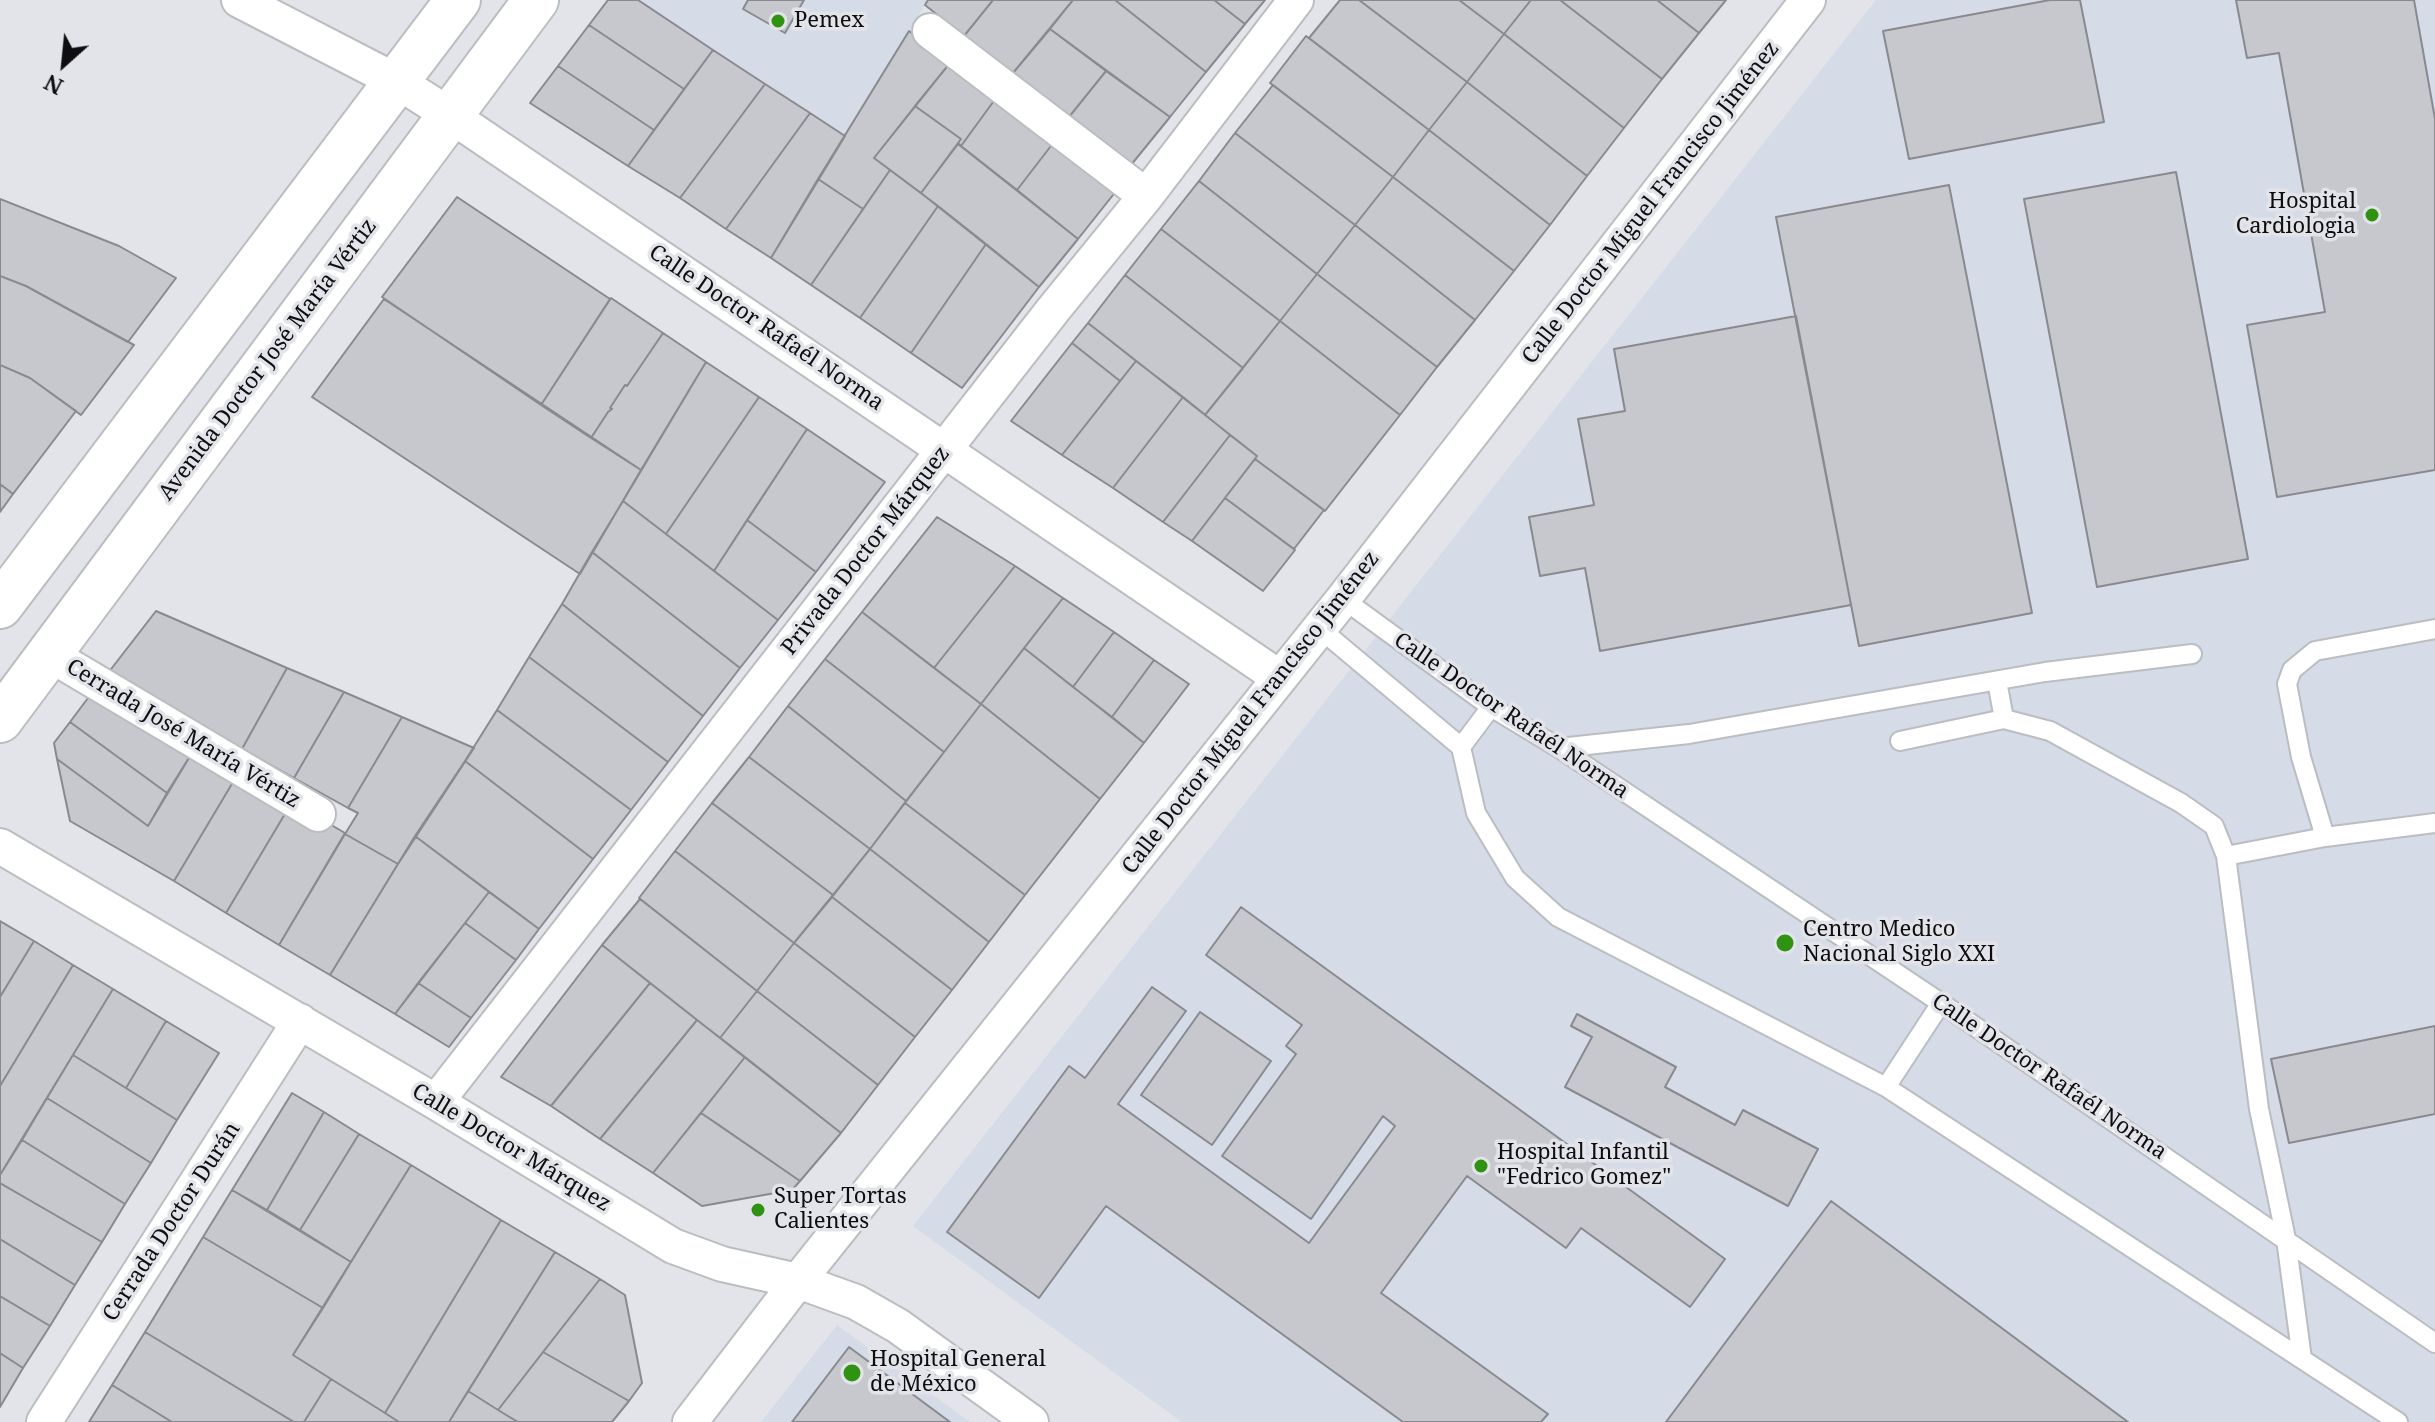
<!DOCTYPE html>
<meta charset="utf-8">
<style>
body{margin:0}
#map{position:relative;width:2435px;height:1422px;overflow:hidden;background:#e2e4e9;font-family:"Noto Serif",serif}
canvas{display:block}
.north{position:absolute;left:24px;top:24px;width:80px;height:80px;-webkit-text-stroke:6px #e2e4e9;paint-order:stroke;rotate:207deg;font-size:22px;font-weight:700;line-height:32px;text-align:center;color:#0e0e10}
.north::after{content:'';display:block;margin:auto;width:28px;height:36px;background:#0e0e10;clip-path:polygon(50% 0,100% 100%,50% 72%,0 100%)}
</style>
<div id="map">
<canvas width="2435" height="1422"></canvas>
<div class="north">N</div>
</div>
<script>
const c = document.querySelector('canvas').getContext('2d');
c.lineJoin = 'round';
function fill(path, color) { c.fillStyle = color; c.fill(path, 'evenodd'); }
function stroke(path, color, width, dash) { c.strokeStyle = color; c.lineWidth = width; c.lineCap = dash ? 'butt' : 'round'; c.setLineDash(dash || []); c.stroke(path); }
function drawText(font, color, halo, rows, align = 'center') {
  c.font = font + ' "Noto Serif",serif'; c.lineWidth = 7; c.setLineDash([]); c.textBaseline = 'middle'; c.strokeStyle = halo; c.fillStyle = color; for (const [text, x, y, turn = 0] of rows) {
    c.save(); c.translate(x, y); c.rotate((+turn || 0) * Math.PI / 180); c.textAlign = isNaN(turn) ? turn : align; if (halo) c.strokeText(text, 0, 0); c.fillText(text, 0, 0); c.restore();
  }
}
const built = new Path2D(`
 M638,0H928L845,136Z
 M1876,0H2435V1422H1182L913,1226Z
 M837,1325L970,1422H761Z`);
const building = new Path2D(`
 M608,0H638L713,50L684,89L589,25Z
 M748,0H804L785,33L743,9Z
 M928,0H993L964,36L925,5Z
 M993,0H1073L1013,73L964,36Z
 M1073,0H1115L1206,72L1170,117L1050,29Z
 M1115,0H1214L1245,24L1206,72Z
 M1214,0H1265L1245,24Z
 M1340,0H1359L1467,82L1429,130L1309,38Z
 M1359,0H1459L1504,34L1467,82Z
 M1459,0H1531L1504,34Z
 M1531,0H1560L1662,79L1624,128L1504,34Z
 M1560,0H1657L1699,33L1662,79Z
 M1657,0H1726L1699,33Z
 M2050,0H2080L2104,122L1909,159L1883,31Z
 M2236,0H2414L2435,119V470L2277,497L2247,325L2325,312L2279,53L2247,58Z
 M589,25L684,89L654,130L558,66Z
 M1050,29L1106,71L1069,117L1013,73Z
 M909,31L950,63L874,158L890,170L863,209L818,179Z
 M1504,34L1624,128L1587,176L1467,82Z
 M1306,36L1429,130L1393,177L1270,83Z
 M713,50L765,84L680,198L628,166Z
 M950,63L996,98L961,146L958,143L961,139L915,106Z
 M558,66L654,130L628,166L530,103Z
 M1106,71L1170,117L1131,165L1069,117Z
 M1467,82L1587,176L1550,225L1429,130Z
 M765,84L810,113L726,229L680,198Z
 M1273,85L1393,177L1355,225L1235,133Z
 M996,98L1054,142L1017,190L961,146Z
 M915,106L961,139L921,193L874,158Z
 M810,113L845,136L771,258L726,229Z
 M1429,130L1550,225L1514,271L1393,177Z
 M1235,133L1355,225L1317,274L1199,181Z
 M1054,142L1117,190L1078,239L1017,190Z
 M958,144L1078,239L1039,287L921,193Z
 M890,170L938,206L860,318L811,285Z
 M2176,172L2248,559L2097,587L2024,199Z
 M1393,177L1514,271L1475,320L1355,225Z
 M818,179L863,209L811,285L771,258Z
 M1199,181L1317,274L1280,321L1161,229Z
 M1949,185L2032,613L1859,646L1776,217Z
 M457,197L610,299L541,405L382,297Z
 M0,199L119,246L176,278L128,342L26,286L0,276Z
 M938,206L986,244L911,353L860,318Z
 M1355,225L1475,320L1437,367L1317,274Z
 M1161,229L1280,321L1243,368L1125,275Z
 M986,244L1039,287L962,388L911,353Z
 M1317,274L1437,367L1400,415L1280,321Z
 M1125,275L1243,368L1205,415L1088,323Z
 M0,276L26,286L134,345L81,415L30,378L0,365Z
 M611,298L663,333L627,386L625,385L610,408L612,409L608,412L591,438L541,405Z
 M384,299L641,470L580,574L312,397Z
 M1796,316L1851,605L1600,651L1585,568L1540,576L1529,517L1594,505L1578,419L1625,411L1614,349Z
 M1280,321L1400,415L1325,511L1255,459L1257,456L1205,415Z
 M1088,323L1136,361L1120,381L1072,343Z
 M663,333L706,362L641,470L591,438L608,412L612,409L610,408L625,385L627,386Z
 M1072,343L1120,381L1062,455L1011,421Z
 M1136,361L1183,397L1113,488L1062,455Z
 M706,362L759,397L666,534L623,501Z
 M0,365L30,378L76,411L13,494L0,484Z
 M759,397L807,429L714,571L666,534Z
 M1183,397L1230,435L1163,522L1113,488Z
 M807,429L885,482L816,572L747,520Z
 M1230,435L1257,456L1192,541L1163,522Z
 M1255,459L1324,510L1294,549L1225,498Z
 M0,484L13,494L0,512Z
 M1225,498L1295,550L1263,591L1192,541Z
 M623,501L778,620L740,668L592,552Z
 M937,517L1015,566L934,668L862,612Z
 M747,520L816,572L778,620L714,571Z
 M592,552L740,668L703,716L562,604Z
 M1015,566L1063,598L981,704L934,668Z
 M1063,598L1114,632L1073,687L1024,648Z
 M562,604L703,716L668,762L529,657Z
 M156,611L287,668L242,749L108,673Z
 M862,612L981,704L944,752L825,659Z
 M1114,632L1154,660L1112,717L1073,687Z
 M1024,648L1144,743L1100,799L981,704Z
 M529,657L668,762L631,810L497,710Z
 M825,659L944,752L906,801L788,706Z
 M1154,660L1189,684L1144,743L1112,717Z
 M287,668L344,692L294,778L242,749Z
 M94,690L195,748L167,793L70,722Z
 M344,692L402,717L348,808L294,778Z
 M981,704L1100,799L1025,895L905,803Z
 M788,706L906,801L870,849L749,757Z
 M497,710L631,810L593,859L465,761Z
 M402,717L474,748L398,864L345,834L358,813L348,808Z
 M70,722L167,793L148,826L57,759L54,743Z
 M195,748L239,772L174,881L70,821L57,759L148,826Z
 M749,757L870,849L833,895L712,803Z
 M465,761L593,859L539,929L415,836Z
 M239,772L292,802L226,913L174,881Z
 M292,802L345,833L279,945L226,913Z
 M712,803L833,895L794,943L675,851Z
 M905,803L1025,895L989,942L870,849Z
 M345,834L398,864L330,975L279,945Z
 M415,836L489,892L395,1014L330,975Z
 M870,849L989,942L952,990L832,897Z
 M675,851L794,943L757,991L639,898Z
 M489,892L539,929L516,960L465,923Z
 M832,897L952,990L915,1037L794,943Z
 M640,899L757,991L720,1038L602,945Z
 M1241,907L1725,1259L1690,1307L1581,1228L1566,1248L1467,1176L1381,1293L1548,1414L1541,1422H1403L1106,1206L1039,1298L947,1232L1069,1066L1085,1078L1152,987L1186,1011L1118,1104L1309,1243L1395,1126L1383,1116L1311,1219L1222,1156L1296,1054L1286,1046L1302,1025L1206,955Z
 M0,921L34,941L0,997Z
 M465,923L516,960L471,1018L418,983Z
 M34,941L73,965L0,1086V997Z
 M794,943L915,1037L878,1085L757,991Z
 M602,945L650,983L551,1106L501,1077Z
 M73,965L113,989L0,1175V1086Z
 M418,983L471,1018L449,1047L395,1014Z
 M650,983L697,1020L600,1139L551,1106Z
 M113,989L166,1021L126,1088L73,1055Z
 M757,991L878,1085L841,1133L720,1038Z
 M1200,1012L1271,1061L1212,1145L1141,1095Z
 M1577,1014L1676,1067L1665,1087L1735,1125L1743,1110L1818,1149L1788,1206L1565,1087L1592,1037L1571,1026Z
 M697,1020L745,1057L653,1173L600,1139Z
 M166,1021L219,1053L177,1120L126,1088Z
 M2435,1026V1114L2289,1143L2271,1059Z
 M73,1055L177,1120L151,1163L47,1098Z
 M745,1057L841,1133L800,1181L701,1113Z
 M292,1093L324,1112L267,1210L232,1190Z
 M47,1098L151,1163L125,1204L22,1140Z
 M324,1112L359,1134L300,1230L267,1210Z
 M701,1113L719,1125L800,1181L792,1190L702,1206L653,1173Z
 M359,1134L411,1165L351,1262L300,1230Z
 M22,1140L125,1204L102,1242L0,1183V1175Z
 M411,1165L501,1220L385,1413L293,1355Z
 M0,1183L102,1242L75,1285L0,1239Z
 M232,1190L351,1262L323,1308L203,1237Z
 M1831,1201L2128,1422H1666Z
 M501,1220L555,1252L449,1422H399L385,1413Z
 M203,1237L323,1308L293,1355L331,1379L304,1422H294L145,1332Z
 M0,1239L75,1285L50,1326L0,1296Z
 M555,1252L600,1279L498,1410L468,1391Z
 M600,1279L625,1295L642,1383L629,1401L543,1352Z
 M0,1296L50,1326L23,1368L0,1353Z
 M145,1332L294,1422H172L112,1385Z
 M849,1347L950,1422H792Z
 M543,1352L629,1401L612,1422H518L498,1410Z
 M0,1353L23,1368L0,1407Z
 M331,1379L385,1413L399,1422H304Z
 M112,1385L172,1422H89Z
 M468,1391L498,1410L518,1422H449Z`);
const service = new Path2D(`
 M1343,599L1491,707L1559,748L1941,1003L2435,1343
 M1319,628L1461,747L1476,813L1515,878L1558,917L1886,1087L2398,1422
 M1997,681L2004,719
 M1900,741L2004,719L2050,731L2181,803L2214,826L2226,856L2259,1109L2286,1239L2302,1359
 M1461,747L1491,707
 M1559,748L1689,734L2045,672L2192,654
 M2325,837L2301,757L2287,684L2292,670L2315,651L2435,629
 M2226,856L2325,837L2435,823
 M1886,1087L1941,1003`);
const minor = new Path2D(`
 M239,0L398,82L450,115L1280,678
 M930,31L1146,196
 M49,654L318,814
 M0,846L436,1102L673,1246L722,1264L798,1281L856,1302L898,1326L1031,1422
 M436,1102L1053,310L1146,196L1296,0
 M44,1422L300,1021
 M690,1422L798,1281L1343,599L1808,0`);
const secondary = new Path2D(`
 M0,606L458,0
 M0,720L536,0`);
const markers = [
 [778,21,8,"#2f9213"],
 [2372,215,8,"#2f9213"],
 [1785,943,10,"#2f9213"],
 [1481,1166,8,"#2f9213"],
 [758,1210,8,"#2f9213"],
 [852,1373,10,"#2f9213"]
];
const poiNames = [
 ["Pemex",794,21],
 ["Hospital",2356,202,"right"],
 ["Cardiologia",2356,227,"right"],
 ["Centro Medico",1803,930],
 ["Nacional Siglo XXI",1803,955],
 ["Hospital Infantil",1497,1153],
 ["\"Fedrico Gomez\"",1497,1178],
 ["Super Tortas",774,1197],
 ["Calientes",774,1222],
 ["Hospital General",870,1360],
 ["de México",870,1385]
];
const streetNames = [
 ["Calle Doctor Miguel Francisco Jiménez",1651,203,-52],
 ["Calle Doctor Rafaél Norma",766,328,34],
 ["Avenida Doctor José María Vértiz",268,360,-53],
 ["Privada Doctor Márquez",866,551,-52],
 ["Calle Doctor Miguel Francisco Jiménez",1251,713,-52],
 ["Calle Doctor Rafaél Norma",1511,716,34],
 ["Cerrada José María Vértiz",183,734,31],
 ["Calle Doctor Rafaél Norma",2049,1077,34],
 ["Calle Doctor Márquez",511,1148,31],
 ["Cerrada Doctor Durán",172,1222,-57]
];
fill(built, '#d5dbe7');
fill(building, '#c6c8cd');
stroke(building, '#888a8f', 2);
stroke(service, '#babdc1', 22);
stroke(minor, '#babdc1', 38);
stroke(secondary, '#babdc1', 48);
stroke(service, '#fff', 18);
stroke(minor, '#fff', 34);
stroke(secondary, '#fff', 44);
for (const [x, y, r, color] of markers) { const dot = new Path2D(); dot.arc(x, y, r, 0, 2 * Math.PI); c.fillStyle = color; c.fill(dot); stroke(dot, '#e2e4e9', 3); }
drawText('22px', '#0e0e10', '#e2e4e9', poiNames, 'left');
drawText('22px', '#0e0e10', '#e2e4e9', streetNames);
</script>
